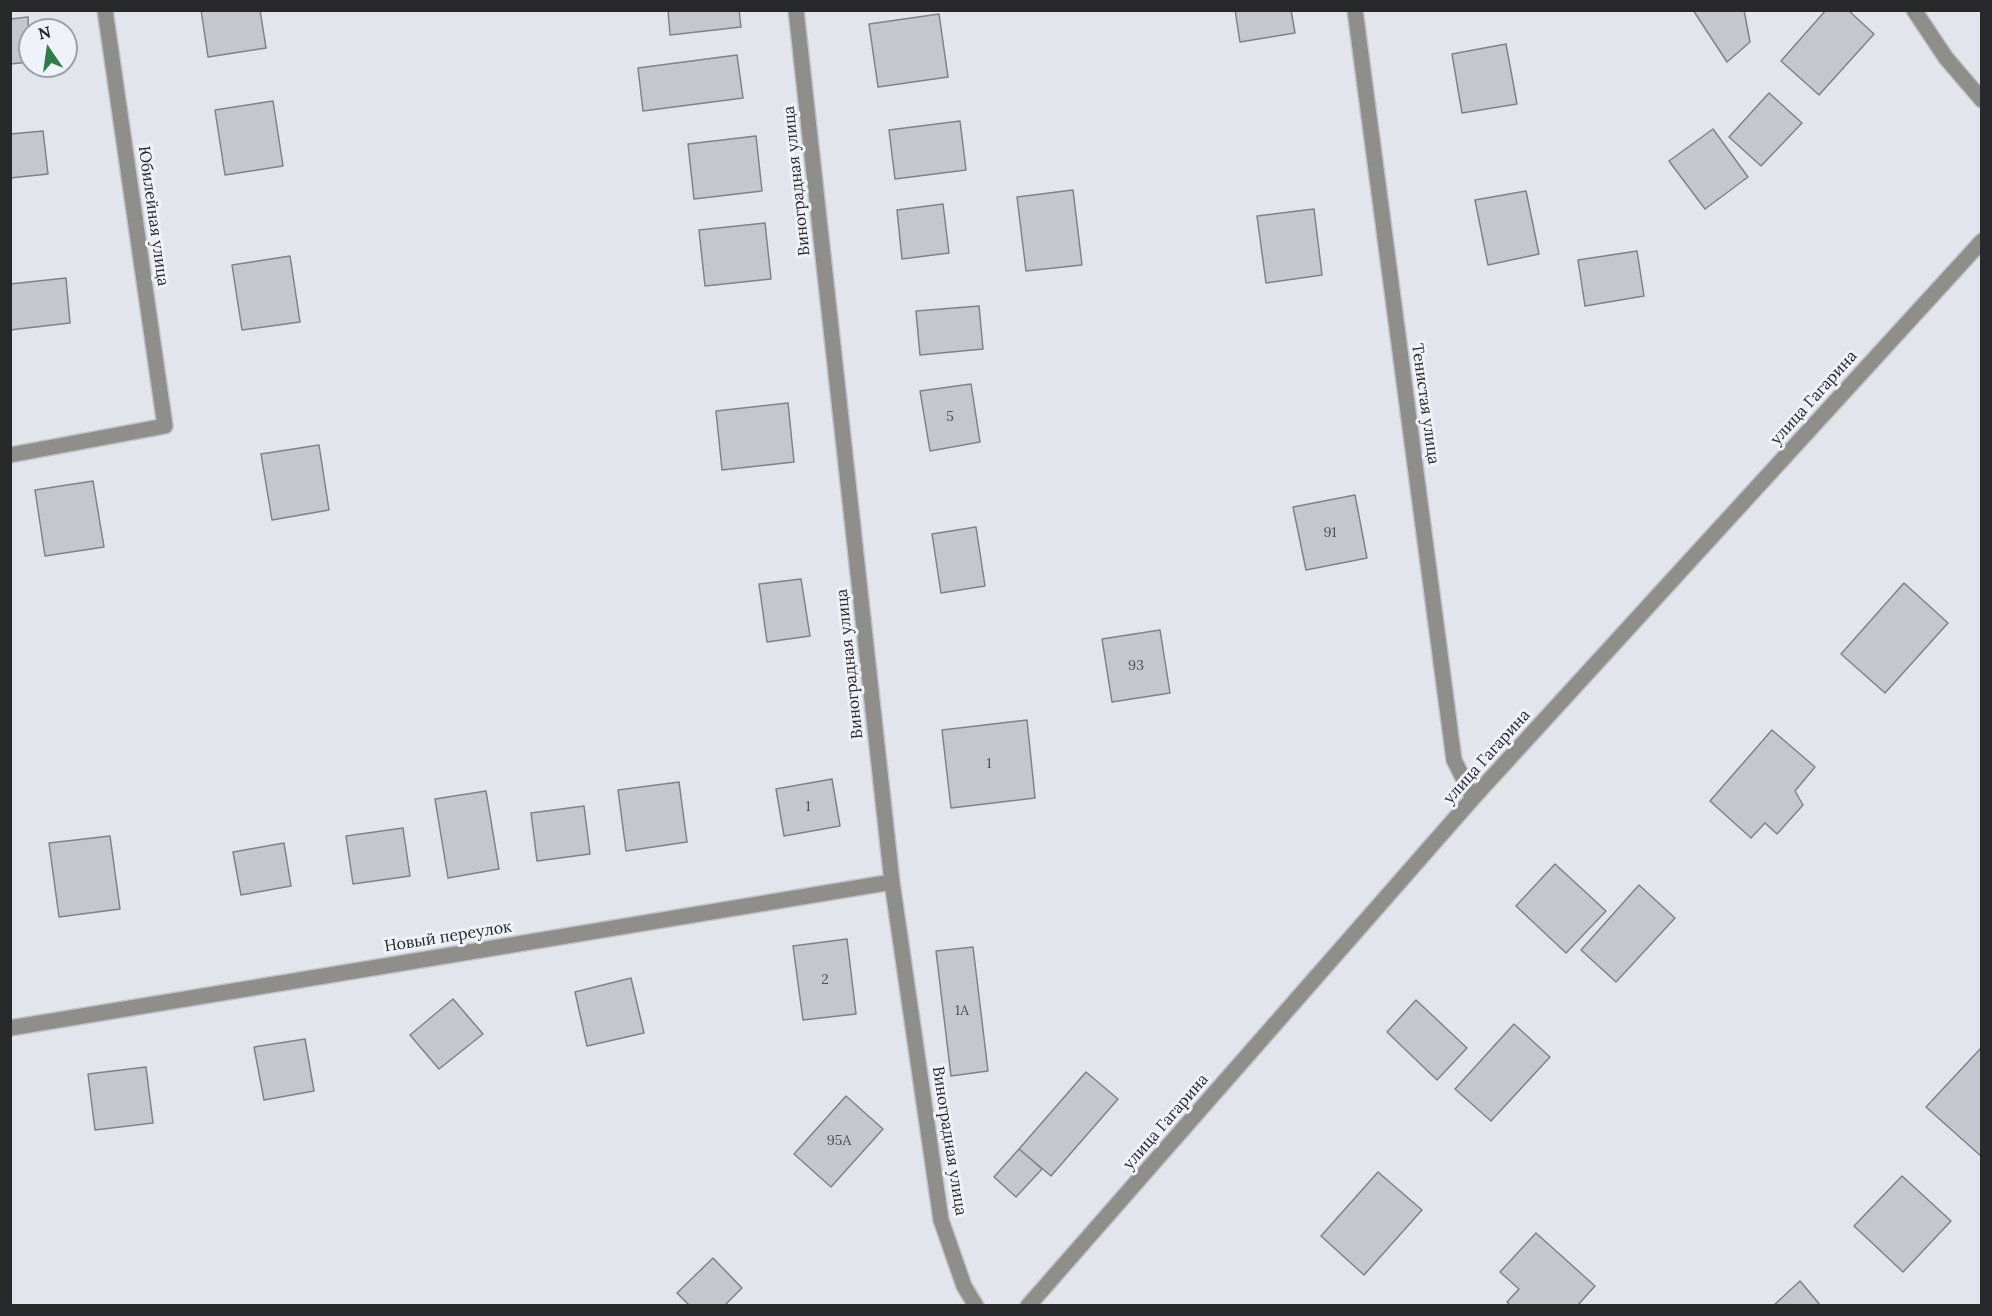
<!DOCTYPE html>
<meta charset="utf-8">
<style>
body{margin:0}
#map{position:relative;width:1992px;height:1316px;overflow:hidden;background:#e2e5eb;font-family:Lora,serif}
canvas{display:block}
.frame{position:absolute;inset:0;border:12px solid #27282a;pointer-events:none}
.north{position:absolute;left:18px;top:18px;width:60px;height:60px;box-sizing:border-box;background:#eff2f8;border:2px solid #9fa1a6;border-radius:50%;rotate:347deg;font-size:16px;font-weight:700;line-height:24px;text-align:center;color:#27282a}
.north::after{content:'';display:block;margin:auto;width:21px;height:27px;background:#2f7c4c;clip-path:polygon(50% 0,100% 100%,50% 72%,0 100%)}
</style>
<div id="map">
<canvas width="1992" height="1316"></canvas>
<div class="frame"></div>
<div class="north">N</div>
</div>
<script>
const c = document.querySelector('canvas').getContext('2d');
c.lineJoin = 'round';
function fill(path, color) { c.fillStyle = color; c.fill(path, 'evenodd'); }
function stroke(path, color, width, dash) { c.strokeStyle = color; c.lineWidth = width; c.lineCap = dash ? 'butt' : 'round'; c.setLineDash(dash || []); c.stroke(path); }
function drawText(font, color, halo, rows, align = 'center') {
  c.font = font + ' Lora,serif'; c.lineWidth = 6; c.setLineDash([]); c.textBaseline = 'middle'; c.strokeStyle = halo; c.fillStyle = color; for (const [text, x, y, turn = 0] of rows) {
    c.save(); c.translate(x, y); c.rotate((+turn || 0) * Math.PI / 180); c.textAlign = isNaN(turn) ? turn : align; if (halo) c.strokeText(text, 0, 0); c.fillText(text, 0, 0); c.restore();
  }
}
const building = new Path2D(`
 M201,10H260L266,48L208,57Z
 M668,10H739L741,27L670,35Z
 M1235,10H1291L1295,33L1240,42Z
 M1693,10H1744L1750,42L1727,62Z
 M1826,10H1848L1874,34L1819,95L1781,61Z
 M939,14L948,77L878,87L869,24Z
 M28,17L30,62L10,64V19Z
 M1506,44L1517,104L1462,113L1452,54Z
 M737,55L743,98L643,111L638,68Z
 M1769,93L1802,123L1761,166L1729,137Z
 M273,101L283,166L225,175L215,110Z
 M960,121L966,170L895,179L889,130Z
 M1713,129L1748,177L1705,209L1669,161Z
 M43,131L48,174L10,178V134Z
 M756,136L762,191L694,199L688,144Z
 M1073,190L1082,265L1026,271L1017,197Z
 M1526,191L1539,254L1488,265L1475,200Z
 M943,204L949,253L902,259L897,210Z
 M1314,209L1322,275L1266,283L1257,216Z
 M765,223L771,279L705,286L699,230Z
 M1637,251L1644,296L1585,306L1578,260Z
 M290,256L300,322L242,330L232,265Z
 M66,278L70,323L10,330V284Z
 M979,306L983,349L920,355L916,311Z
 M971,384L980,442L930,451L920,391Z
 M788,403L794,462L722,470L716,411Z
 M319,445L329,510L272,520L261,454Z
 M93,481L104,547L45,556L35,490Z
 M1355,495L1367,558L1306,570L1293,507Z
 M976,527L985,586L941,593L932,534Z
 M801,579L810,636L767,642L759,584Z
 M1904,583L1948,623L1885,693L1841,654Z
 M1160,630L1170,693L1112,702L1102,639Z
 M1027,720L1035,798L951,808L942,730Z
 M1772,730L1815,767L1795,791L1803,805L1777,834L1765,823L1751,838L1710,801Z
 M832,779L840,826L784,836L776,789Z
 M679,782L687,842L626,851L618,790Z
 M486,791L499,869L448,878L435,799Z
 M584,806L590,854L537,861L531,813Z
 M403,828L410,876L353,884L346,836Z
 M110,836L120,909L59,917L49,843Z
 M284,843L291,886L241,895L233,852Z
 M1555,864L1606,911L1566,953L1516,906Z
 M1639,885L1675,918L1616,982L1581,950Z
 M847,939L856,1014L803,1020L793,946Z
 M973,947L988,1071L951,1076L936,951Z
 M631,978L644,1033L587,1046L575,992Z
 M453,999L483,1034L439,1069L410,1035Z
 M1416,1000L1467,1048L1437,1080L1387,1032Z
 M1514,1024L1550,1057L1491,1121L1455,1089Z
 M305,1039L314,1091L264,1100L254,1047Z
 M1981,1048L1982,1049V1157L1926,1107Z
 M146,1067L153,1123L95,1130L88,1074Z
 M1086,1072L1118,1099L1051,1176L1019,1149Z
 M846,1096L883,1129L831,1187L794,1154Z
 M1019,1149L1042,1169L1016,1197L994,1177Z
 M1378,1172L1422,1210L1364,1275L1321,1236Z
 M1902,1176L1951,1221L1903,1272L1854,1226Z
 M1536,1233L1595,1286L1577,1306H1511L1507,1302L1519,1289L1500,1272Z
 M713,1258L742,1288L724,1306H690L677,1293Z
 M1800,1281L1821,1306H1773Z`);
const minor = new Path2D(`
 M796,10L892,882L941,1220L964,1286L976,1306
 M1355,10L1454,760L1473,798
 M1914,10L1946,58L1982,100
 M10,455L165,426L105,10
 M10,1028L892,882
 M1028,1306L1473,798L1982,241`);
const numberNames = [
 ["5",950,417],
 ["91",1330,533],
 ["93",1136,666],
 ["1",989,764],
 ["1",808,807],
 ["2",825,980],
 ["1А",962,1011],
 ["95А",839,1141]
];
const streetNames = [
 ["Виноградная улица",797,181,-96],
 ["Юбилейная улица",153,216,82],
 ["улица Гагарина",1814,398,-48],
 ["Тенистая улица",1425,404,82],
 ["Виноградная улица",850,664,-96],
 ["улица Гагарина",1487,757,-48],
 ["Новый переулок",448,937,-9],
 ["улица Гагарина",1166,1122,-49],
 ["Виноградная улица",949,1141,81]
];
fill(building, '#c4c7cd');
stroke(building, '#7f8287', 1.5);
stroke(minor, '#c0c3c8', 18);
stroke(minor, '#8f8e8b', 15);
drawText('14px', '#4e5053', null, numberNames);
drawText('16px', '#27282a', '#eff2f8', streetNames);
</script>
